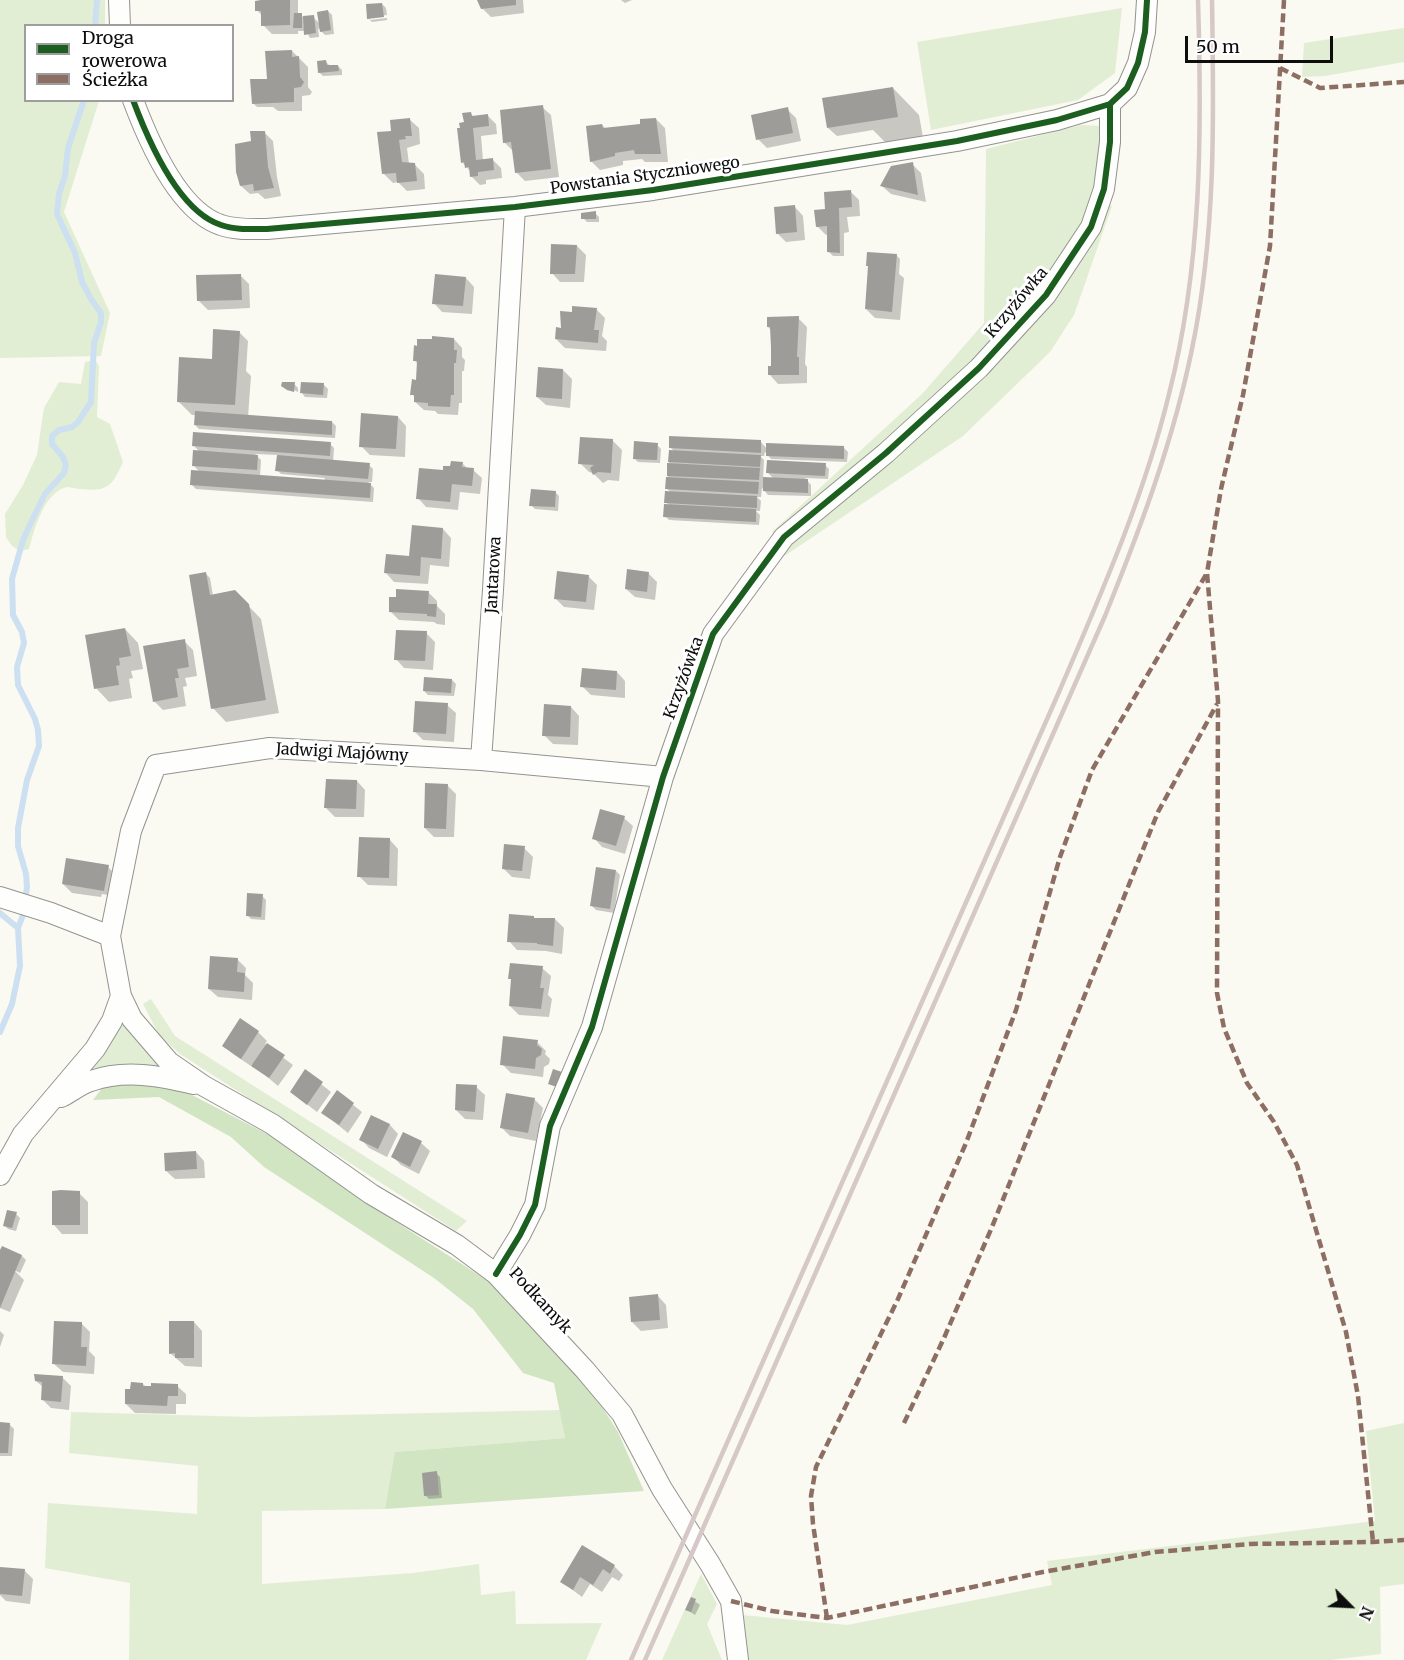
<!DOCTYPE html>
<meta charset="utf-8">
<style>
body{margin:0}
#map{position:relative;width:1404px;height:1660px;overflow:hidden;background:#faf9f2;font-family:Merriweather,serif}
canvas{display:block}
.legend{position:absolute;left:24px;top:24px;width:210px;height:78px;box-sizing:border-box;background:#fff;border:2px solid #9e9e9e;margin:0;padding:8px 10px;list-style:none;font-size:18px;color:#0d0d0d}
.legend li{display:flex;align-items:center;gap:12px;height:30px}
.legend b{width:30px;border:2px solid #9e9e9e}
.north{position:absolute;left:1320px;top:1576px;width:60px;height:60px;-webkit-text-stroke:4px #fff;paint-order:stroke;rotate:114deg;font-size:16px;font-weight:700;line-height:24px;text-align:center;color:#0d0d0d}
.north::after{content:'';display:block;margin:auto;width:21px;height:27px;background:#0d0d0d;clip-path:polygon(50% 0,100% 100%,50% 72%,0 100%)}
.scale{position:absolute;left:1185px;top:36px;width:148px;height:27px;box-sizing:border-box;border:3px solid #0d0d0d;border-top:0;padding-left:8px;font-size:18px;line-height:21px;white-space:nowrap;color:#0d0d0d;-webkit-text-stroke:4px #fff;paint-order:stroke}
</style>
<div id="map">
<canvas width="1404" height="1660"></canvas>
<ul class="legend">
<li><b style="height:8px;background:#1b5e20"></b>Droga rowerowa</li>
<li><b style="height:8px;background:#8d6e63"></b>Ścieżka</li>
</ul>
<div class="north">N</div>
<div class="scale">50 m</div>
</div>
<script>
const c = document.querySelector('canvas').getContext('2d');
c.lineJoin = 'round';
function fill(path, color) { c.fillStyle = color; c.fill(path, 'evenodd'); }
function stroke(path, color, width, dash) { c.strokeStyle = color; c.lineWidth = width; c.lineCap = dash ? 'butt' : 'round'; c.setLineDash(dash || []); c.stroke(path); }
function drawText(font, color, halo, rows, align = 'center') {
  c.font = font + ' Merriweather,serif'; c.lineWidth = 6; c.setLineDash([]); c.textBaseline = 'middle'; c.strokeStyle = halo; c.fillStyle = color; for (const [text, x, y, turn = 0] of rows) {
    c.save(); c.translate(x, y); c.rotate((+turn || 0) * Math.PI / 180); c.textAlign = isNaN(turn) ? turn : align; if (halo) c.strokeText(text, 0, 0); c.fillText(text, 0, 0); c.restore();
  }
}
const green = new Path2D(`
 M0,0H105V25L26,26V100L99,101L64,212L110,313L101,356L0,358Z
 M1122,8L1115,73L1078,100L931,130L917,42Z
 M1404,28V62L1325,76L1302,77L1304,43Z
 M1081,125L1103,126L1094,202L1084,231L1029,306L982,359L778,538L772,532L922,394L984,323L986,149Z
 M1106,204L1112,206L1074,315L1050,352L963,436L777,561L791,536L948,406Z
 M95,360L99,366L97,417L110,424L123,462C112,486 108,492 81,489C77,489 71,487 67,487C44,492 34,530 29,549L20,551L12,546L6,537L5,514L23,485L37,455L44,408L59,382L81,384L85,362Z
 M151,999L175,1036L467,1221L456,1231L180,1054L159,1035L143,1004Z
 M126,1021L173,1068L78,1080L121,1022Z
 M560,1410L565,1438L396,1452L385,1509L262,1511V1584L413,1573L479,1564L481,1595L515,1591L516,1624L602,1623L586,1660H129L130,1583L45,1568L48,1503L197,1514L198,1466L69,1453L71,1412L251,1417Z
 M1404,1423V1584L1380,1587L1381,1654L1330,1660H747L742,1615L847,1625L1052,1585L1047,1561L1375,1521L1366,1431Z
 M701,1574L717,1604L707,1624L722,1660H662Z`);
const forest = new Path2D(`
 M165,1081L269,1135L360,1199L490,1282L582,1375L618,1432L644,1491L385,1509L395,1452L565,1438L554,1383L523,1373L473,1309L434,1278L264,1167L231,1137L159,1097L93,1100L103,1087Z`);
const shadow = new Path2D(`
 M263,0H298V14L305,18L313,17L320,24L328,11L332,15L334,34L325,35L318,28L319,37L310,38L306,31H298V34H272L263,25V17L257,10Z
 M480,0H523L524,13L491,17L482,8Z
 M621,0H632L625,3Z
 M382,4L386,8L387,15L370,17V20L368,18Z
 M387,18V20L372,22L370,20Z
 M292,51L308,67V87L312,92L310,95L302,96V111H278L273,107H257L253,103Z
 M326,62L330,66H338L342,70V75L323,76L319,72Z
 M893,88L919,115L924,143L891,148L873,130L837,136L828,128Z
 M542,107L551,115L559,177L525,181L517,173L513,151L504,142Z
 M787,109L796,118L801,141L767,148L758,139Z
 M470,113L474,117L487,115L496,124L497,134L481,136L483,160L492,159L501,168L502,178L486,180V184L480,185L471,176V172L462,162L465,124Z
 M656,119L665,128L668,162H645L642,159L623,161V165L600,170L591,161L602,125L606,129L642,125Z
 M410,120L419,128L420,144L407,148L409,164L415,165L424,174L425,189L407,191L398,182L393,183L384,174L393,132Z
 M264,132L273,141L277,177L281,196L265,199L258,193L250,194L241,186L252,142Z
 M912,164L921,173L926,202L891,194L882,186Z
 M850,191L859,200L860,216L847,217L849,232L844,233V256H833L829,252L828,234L826,235L817,226L827,211Z
 M795,207L803,216L805,240L786,242L777,233Z
 M595,213L599,217V222H587L583,218Z
 M577,246L586,255L584,282H560L552,273Z
 M896,255L900,259L899,274L904,278L900,320L875,318L866,309L870,267Z
 M240,275L249,284L250,308L208,310L199,301Z
 M466,278L474,287L472,314L442,312L434,303Z
 M596,309L605,318L602,336L607,341L606,351L565,348L556,339L573,313Z
 M798,318L807,327L805,364L807,367V383L778,384L770,375L772,367L771,330L768,327Z
 M239,332L248,341L246,371L251,376L248,417L332,422L336,426L335,438L199,429L195,425L196,415H192L178,401Z
 M454,339L462,348V357L465,360L464,371H462V403H459L458,415L438,414L435,411L424,410L415,402V397L412,394L418,381L419,365L414,360Z
 M563,370L572,379L570,408L546,405L537,397Z
 M294,384L298,388V392L285,386Z
 M324,385L328,389L327,398L305,397L302,393Z
 M398,417L406,426L405,457L370,455L361,446Z
 M613,441L622,450L619,481L608,480L603,483L593,473L589,472L580,463Z
 M761,442L767,449L844,448L848,452L847,462L771,459L765,452L764,456H760L764,460L763,479H774L768,473L825,465L829,469L828,479L805,478L811,485V496L768,495L762,488L761,497H757L761,501L760,511H756L760,515L759,525L669,520L665,516L670,506L666,502L671,492L667,489L670,451L675,452L670,447Z
 M330,444L334,448L333,462L369,465L373,469L372,482H368L374,488L373,502L196,489L192,485L200,472L193,465L200,452L194,446ZM255,454L278,455L277,470L281,474L325,478L324,481L260,476L261,460Z
 M657,445L661,449L660,463L638,462L634,458Z
 M462,463L468,469L473,470L482,478L480,494L460,492L458,510L426,507L418,498L444,472Z
 M555,492L559,496L558,511L535,509L531,505Z
 M443,529L451,538L449,567L430,565L428,584L394,582L386,573L411,557Z
 M648,573L657,582L655,600L635,597L626,589Z
 M206,574L210,578L213,596L235,592L261,619L279,713L226,722L213,708Z
 M588,576L597,585L594,610L564,607L555,598Z
 M428,592L437,601V606L445,614V625L437,624L434,622L399,620L390,611Z
 M125,629L138,643L143,669L131,671L133,678L129,679L132,698L109,702L96,688Z
 M426,633L435,642L433,670L404,668L396,659Z
 M184,641L193,650L197,676L185,678L187,686L183,687L186,706L163,710L154,701Z
 M617,672L625,681V698L591,695L582,686Z
 M452,680L456,684L454,696L428,695L424,691Z
 M447,705L456,713L454,742L423,740L414,731Z
 M571,707L579,716L578,745L553,744L544,735Z
 M357,781L365,790L364,817H335L326,808Z
 M447,785L456,794L454,837H434L425,828Z
 M624,818L633,826L625,854L602,847L594,838Z
 M390,840L398,849L397,886L368,885L359,876Z
 M524,848L533,857L530,879L512,877L503,868Z
 M108,867L112,871L108,895L102,894L101,897L72,893L63,884Z
 M616,871L620,875L614,913L596,910L592,906Z
 M262,896L266,900L265,920L251,919L247,915Z
 M534,917L535,919H555L564,928L562,954L546,951L517,950L509,941Z
 M237,959L246,968L245,975L253,983L252,1000L218,997L209,989Z
 M542,968L551,976L548,995L552,999L549,1017L519,1015L510,1006L512,981L510,978Z
 M241,1020L258,1032L267,1041L265,1044L293,1065L278,1086L252,1064L251,1066L233,1054L224,1046Z
 M537,1042L546,1051L545,1054L550,1059L549,1064L544,1067L543,1077L511,1073L502,1064Z
 M306,1072L331,1092L317,1112L291,1092Z
 M476,1087L485,1095L483,1120L465,1119L456,1110Z
 M337,1092L362,1112L348,1133L323,1113Z
 M534,1099L543,1108L536,1141L510,1136L502,1128Z
 M372,1117L390,1125L398,1134L387,1157L369,1148L361,1139Z
 M404,1134L421,1143L430,1151L419,1174L401,1165L393,1157Z
 M196,1152L204,1161L205,1178L175,1179L166,1171Z
 M79,1193L88,1202V1234H62L54,1225Z
 M16,1214L20,1218L16,1231L8,1229L4,1225Z
 M3,1248L22,1256L26,1260L20,1273L14,1270L24,1280L10,1312L0,1308V1254Z
 M658,1296L666,1305L668,1328L641,1331L632,1322Z
 M194,1322L202,1331V1367L185,1366L170,1353Z
 M81,1323L90,1332L89,1351L95,1357L94,1374L63,1372L54,1364Z
 M0,1331L4,1335L0,1347Z
 M62,1377L71,1386L69,1410L51,1408L43,1400V1387L36,1381Z
 M143,1384L146,1387L177,1386L186,1394V1404H176V1414L135,1413L126,1404L132,1390Z
 M0,1424L10,1425L14,1429L12,1456H0Z
 M436,1473L440,1477L442,1498L429,1499L425,1495Z
 M583,1547L614,1566L623,1575L619,1581L612,1577L602,1592L590,1584L582,1597L562,1582Z
 M0,1568L24,1570L33,1579L30,1604L6,1601L0,1595Z
 M692,1599L700,1605L695,1615L687,1610Z`);
const stream = new Path2D(`
 M95,26L97,0
 M0,913L18,928
 M0,1032L12,1004L20,966L18,928L23,915L27,887L26,874L18,846V828L27,780L39,746L38,730L35,719L18,685L17,667L24,643L22,632L13,615L12,579L23,540L35,514L45,494L64,473L66,465L63,457L52,444V436L59,430L72,427L78,422L91,402L94,343L101,322V313L91,299L82,282L75,253L57,214L59,194L65,176L68,148L84,100`);
const building = new Path2D(`
 M261,0H290V25L261,26V11H255V1Z
 M477,0H516V5L481,9Z
 M382,3L384,17L367,19L366,4Z
 M328,10L331,30L320,32L317,12Z
 M294,13H302V28H293Z
 M314,15L316,33L304,35L303,16Z
 M292,50V57L299,56L300,77L304,82L301,87L294,88V102L252,104L250,79H267L265,51Z
 M326,60L327,65H338L339,71L318,73L317,61Z
 M893,87L898,117L827,128L822,98Z
 M543,105L551,169L515,173L511,142L503,143L500,110Z
 M788,107L793,133L756,140L751,115Z
 M471,112L472,116L488,114L489,126L473,128L476,160L493,158L494,170L478,172V176L470,177L469,167L465,168L464,162L461,163L457,128H460L459,123L464,122L462,113Z
 M410,118L412,136H405L406,139L399,140L402,162L415,163L417,181L397,183L396,173L382,174L377,132L391,131L390,120Z
 M656,118L661,154H635L634,150L615,153V156L590,162L586,126L602,124L603,128L640,124V119Z
 M250,131H265L268,167L274,188L254,191L253,184L240,186L236,172L235,144L251,141Z
 M913,162L918,195L880,186L891,166Z
 M851,190L852,207L839,208L840,253L827,252V226L816,227L814,210L825,209L824,192Z
 M795,205L797,232L776,234L774,207Z
 M596,211V219H581V213Z
 M551,244L577,245L575,274H550Z
 M867,252L897,254L892,312L865,309L868,266H866Z
 M241,274L242,300L197,301L196,275Z
 M435,274L466,277L463,306L432,304Z
 M572,306L597,308L594,330H599L598,343L555,339L556,327L561,328L560,311L572,312Z
 M799,316L797,357H799V375H768V366H771V347L770,327H767V317Z
 M213,329L240,331L235,405L177,402L179,357L212,359Z
 M432,336L454,338V350H457L456,363H454V395H451L450,407L428,406V403L414,402V395H410L412,379L416,380L417,361H413L414,345L417,346V339H432Z
 M538,367L563,369L562,399L536,397Z
 M282,382H295L294,392L287,390L281,386Z
 M301,382L324,383L323,395L300,393Z
 M195,411L332,421V435L194,425Z
 M361,413L398,416L396,449L359,447Z
 M193,432L331,442L330,456L192,446Z
 M669,436L761,440V453L669,448Z
 M580,437L613,439L611,473L598,472L593,475L590,468L594,465L578,464Z
 M634,441L658,443L657,460L633,459Z
 M766,443L844,446V459L766,456Z
 M193,450L258,455L257,470L192,466Z
 M669,450L761,455L760,467L668,462Z
 M277,455L370,463L368,479L275,471Z
 M767,460L826,463L825,476L766,473Z
 M451,461L463,462L462,467L474,468L472,486L452,484L450,502L416,499L419,468L443,470V466H450Z
 M667,463L760,468L759,480L667,476Z
 M191,470L371,483L370,498L190,485Z
 M666,477L759,482L758,494L665,489Z
 M763,477L808,479V493L763,491Z
 M531,489L556,491L555,507L529,506Z
 M665,491L757,496V508L664,503Z
 M664,504L756,509V522L663,517Z
 M412,525L443,528L441,559L421,557L420,576L384,573L386,554L409,556Z
 M627,569L649,572L647,592L625,589Z
 M557,571L589,575L586,602L554,599Z
 M206,572L210,595L235,590L249,604L266,700L211,709L189,575Z
 M396,589L429,591L428,604H437L436,617L427,616V614L389,612V597H396Z
 M125,628L131,656L119,658L120,665L116,666L119,685L94,689L85,635Z
 M396,630L427,631L425,661L394,660Z
 M185,639L189,667L177,669L179,678H175L178,697L153,702L143,646Z
 M582,668L617,671L616,690L580,687Z
 M424,677L452,679L451,693L423,691Z
 M415,701L448,703L446,734L413,732Z
 M544,704L571,706L570,737L542,736Z
 M326,779L357,780L356,809L324,808Z
 M425,783L448,784L446,829L424,828Z
 M600,809L625,816L616,846L592,839Z
 M359,837L390,838L389,878L357,877Z
 M504,844L525,846L522,871L502,869Z
 M66,858L109,865L104,891L62,884Z
 M596,867L616,870L610,909L590,906Z
 M247,893L263,894L261,917L246,916Z
 M509,914L534,916V918H555L553,946L537,944V943L507,942Z
 M210,956L238,958L237,972L245,973L244,992L208,989Z
 M510,963L543,966L540,988H544L541,1009L509,1006L511,979H508Z
 M240,1018L259,1031L241,1059L222,1046Z
 M503,1036L538,1040L537,1045L542,1049L541,1055L536,1058L535,1069L500,1065Z
 M267,1043L285,1055L269,1078L251,1066Z
 M305,1069L323,1082L307,1105L290,1092Z
 M553,1069L565,1073L560,1088L548,1084Z
 M456,1084L477,1085L475,1112L455,1110Z
 M337,1090L354,1103L339,1125L321,1113Z
 M506,1093L535,1098L528,1133L500,1128Z
 M371,1115L390,1124L378,1149L359,1140Z
 M403,1132L422,1141L410,1167L391,1157Z
 M196,1151L197,1169L165,1171L164,1153Z
 M61,1190L80,1191V1225H52V1191Z
 M7,1210L17,1212L12,1228L3,1226Z
 M2,1246L22,1255L0,1308V1250Z
 M658,1294L660,1320L631,1322L629,1297Z
 M54,1321L82,1322L81,1347H87L86,1366L52,1364Z
 M169,1321H194V1358H175V1353L169,1354Z
 M34,1374L63,1376L61,1402L41,1400L42,1382L35,1381Z
 M131,1382L143,1383V1386H151V1383L178,1384V1396H168L167,1406L125,1404V1389H130Z
 M0,1422L10,1423L8,1453H0Z
 M437,1471L439,1495L424,1496L422,1473Z
 M582,1545L615,1565L610,1574L603,1569L593,1585L580,1577L573,1590L560,1582Z
 M0,1567L25,1569L22,1596L0,1594Z
 M691,1597L696,1599L691,1612L685,1610Z`);
const minor = new Path2D(`
 M119,0L120,26
 M133,100C148,140 178,211 221,225C235,230 251,229 267,229L515,207L653,190L957,141L1057,120L1110,104L1127,88L1138,63L1145,32L1147,0
 M481,760L493,590L515,207
 M0,897L51,913L110,936
 M121,996L132,1019L169,1062L204,1086L272,1124L371,1194L457,1245L496,1274L585,1370L622,1414L662,1489L710,1564L731,1601L738,1660
 M61,1097C71,1092 81,1084 91,1081C125,1069 160,1076 194,1084
 M0,1175L23,1134L95,1049L112,1021L121,996L110,936L131,831L156,765L270,748L481,760L663,777
 M496,1274L520,1235L535,1205L550,1126L592,1027L663,777L713,634L784,537L886,453L979,368L1046,295L1091,227L1104,189L1110,142V104`);
const rail = new Path2D(`
 M631,1660L1059,692C1101,594 1144,497 1169,394C1202,265 1202,132 1198,0
 M645,1660L1105,616C1140,529 1173,442 1192,349C1216,234 1214,116 1212,0`);
const quiet = new Path2D(`
 M1284,0L1270,246L1243,395L1221,489L1207,573L1218,701L1217,993L1224,1028L1247,1083L1274,1122L1297,1165L1346,1332L1358,1396L1373,1542
 M1280,68L1320,88L1404,82
 M904,1423L944,1338L992,1227L1158,812L1217,704
 M731,1601L772,1611L827,1618L1043,1572L1155,1552L1250,1544L1373,1542L1404,1540
 M827,1618L813,1524L811,1496L816,1467L898,1299L966,1143L1016,1010L1060,857L1092,770L1207,573`);
const cycleway = new Path2D(`
 M133,100C148,140 178,211 221,225C235,230 251,229 267,229L515,207L653,190L957,141L1057,120L1110,104L1127,88L1138,63L1145,32L1147,0
 M496,1274L520,1235L535,1205L550,1126L592,1027L663,777L713,634L784,537L886,453L979,368L1046,295L1091,227L1104,189L1110,142V104`);
const streetNames = [
 ["Powstania Styczniowego",645,176,-8],
 ["Krzyżówka",1017,303,-50],
 ["Jantarowa",494,575,-87],
 ["Krzyżówka",684,678,-70],
 ["Jadwigi Majówny",342,753,3],
 ["Podkamyk",540,1301,47]
];
fill(green, '#e1eed4');
fill(forest, '#d1e5c3');
fill(shadow, '#0003');
stroke(stream, '#cce0f1', 6);
fill(building, '#9d9c98');
stroke(minor, '#949390', 22);
stroke(minor, '#fefefd', 20);
stroke(rail, '#d5c8c6', 4.5);
stroke(quiet, '#8d6e63', 4.5, [9, 4.5]);
stroke(cycleway, '#1b5e20', 6);
drawText('16px', '#0d0d0d', '#fff', streetNames);
</script>
